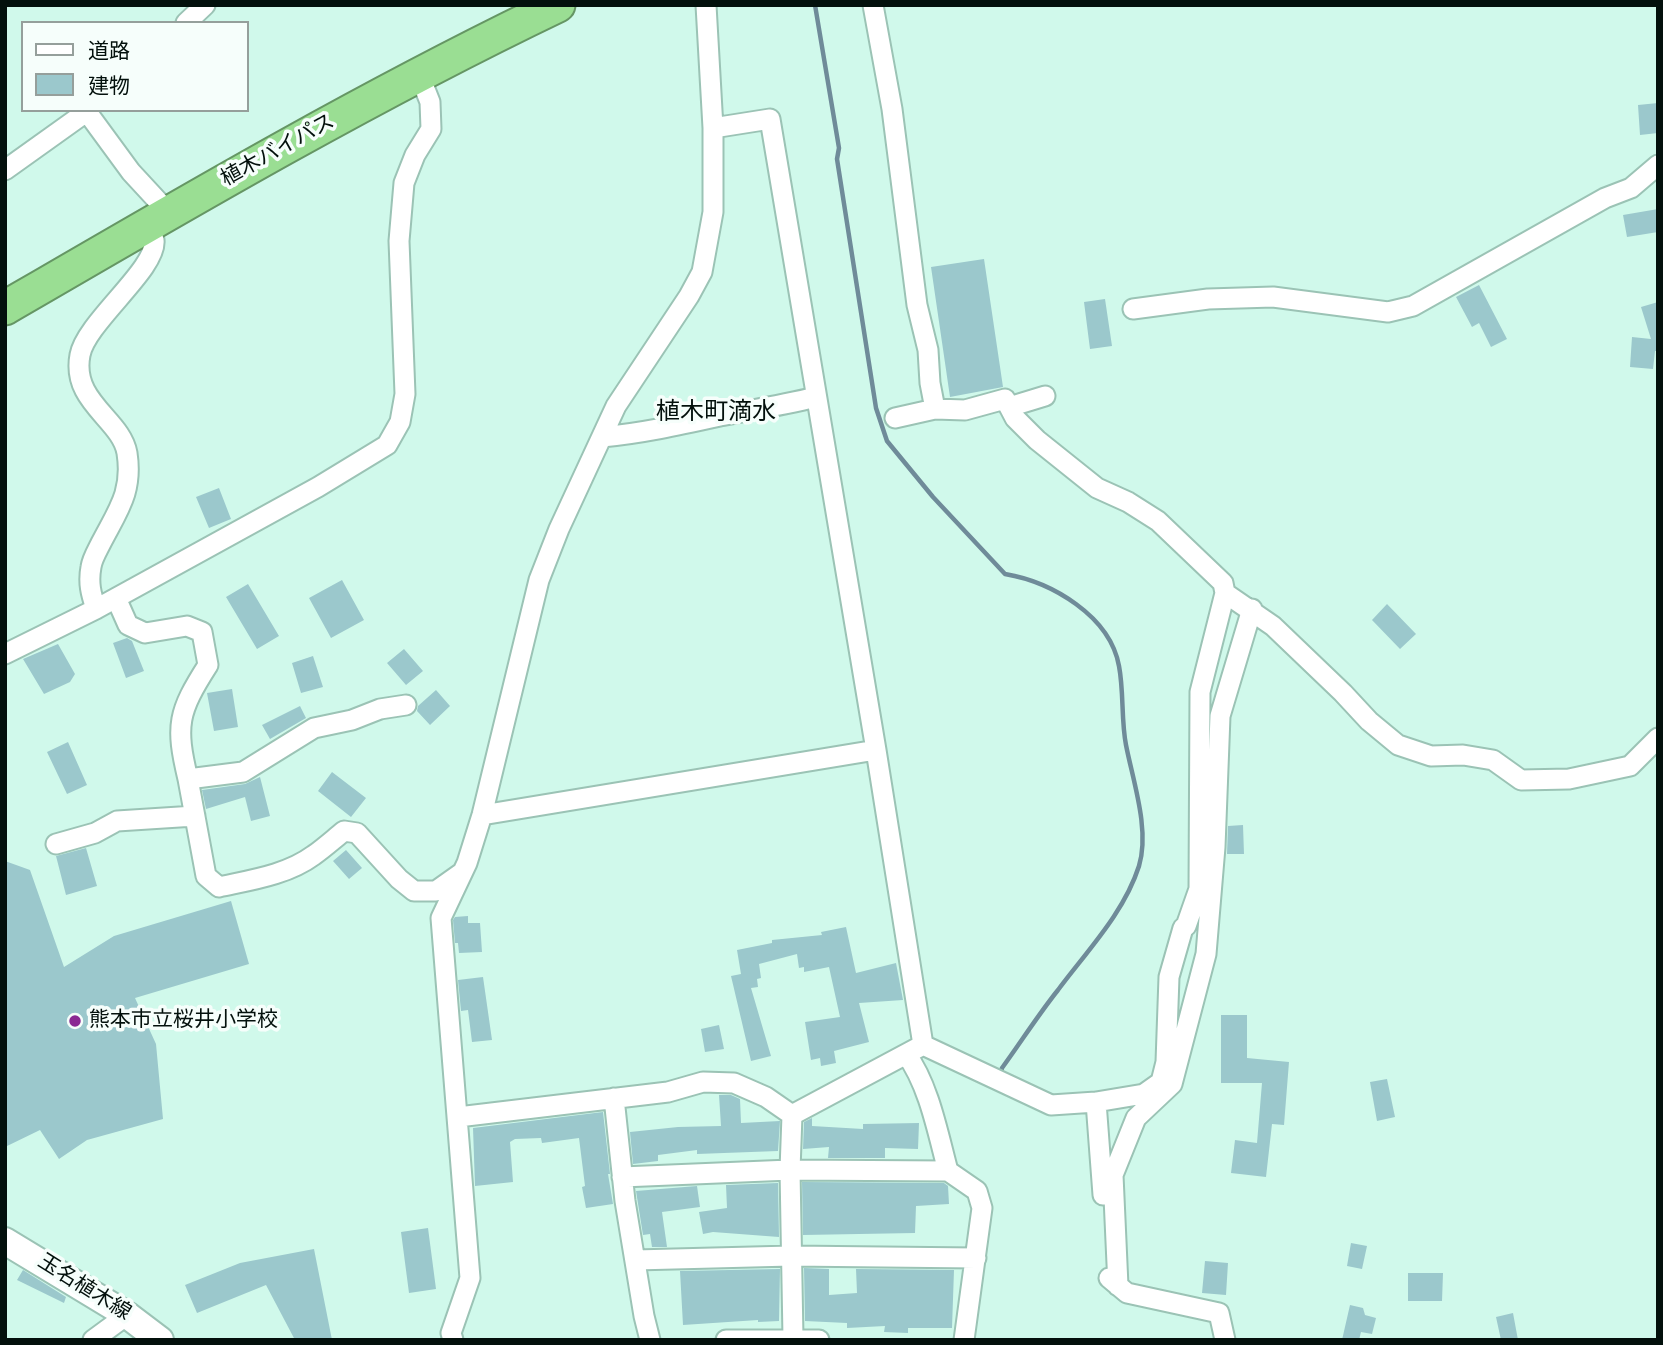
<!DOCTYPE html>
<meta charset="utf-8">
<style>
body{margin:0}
#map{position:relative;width:1663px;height:1345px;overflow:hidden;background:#d0f9eb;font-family:"Titillium Web","Noto Sans JP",sans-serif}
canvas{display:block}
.frame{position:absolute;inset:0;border:7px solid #03100c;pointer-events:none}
.legend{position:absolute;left:21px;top:21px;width:228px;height:91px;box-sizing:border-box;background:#f6fefb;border:2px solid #959f9b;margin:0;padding:9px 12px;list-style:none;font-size:21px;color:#03100c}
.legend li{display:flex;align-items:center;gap:14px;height:35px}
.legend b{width:35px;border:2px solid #959f9b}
</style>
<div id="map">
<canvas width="1663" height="1345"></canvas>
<div class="frame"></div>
<ul class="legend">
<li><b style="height:9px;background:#fff"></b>道路</li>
<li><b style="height:19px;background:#9bc8cc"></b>建物</li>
</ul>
</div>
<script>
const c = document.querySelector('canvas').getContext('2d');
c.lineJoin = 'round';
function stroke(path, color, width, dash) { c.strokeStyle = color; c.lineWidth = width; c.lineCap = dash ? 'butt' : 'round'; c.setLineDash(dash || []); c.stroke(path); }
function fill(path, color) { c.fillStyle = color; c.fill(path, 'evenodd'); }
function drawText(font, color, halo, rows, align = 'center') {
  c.font = font + ' "Titillium Web","Noto Sans JP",sans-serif'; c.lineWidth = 7; c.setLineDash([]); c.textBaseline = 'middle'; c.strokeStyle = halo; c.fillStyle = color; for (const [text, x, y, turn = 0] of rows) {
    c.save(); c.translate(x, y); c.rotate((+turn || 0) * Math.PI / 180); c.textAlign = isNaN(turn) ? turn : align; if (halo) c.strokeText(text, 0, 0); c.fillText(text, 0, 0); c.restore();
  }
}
const stream = new Path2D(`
 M815,5L839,148L837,159L876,408L887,441L933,497L1005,574C1052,582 1110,616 1119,666C1124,692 1121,720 1126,745C1133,781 1150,830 1139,866C1124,913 1087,951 1058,990C1038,1015 1021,1042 1002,1068L1000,1076`);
const building = new Path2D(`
 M1658,103V133L1640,135L1638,105Z
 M1658,209V232L1627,237L1623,215Z
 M984,259L1003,387L950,397L931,267Z
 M1479,285L1507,339L1491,347L1479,323L1472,327L1456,297Z
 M1105,299L1112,346L1090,349L1084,302Z
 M1658,302V351H1655L1653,369L1630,367L1632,337L1651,339L1641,307Z
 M219,488L231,519L209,528L196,497Z
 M342,580L364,620L331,638L309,598Z
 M248,584L279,636L257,649L226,597Z
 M1387,604L1416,634L1400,649L1372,620Z
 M127,638L132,641L144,671L126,678L113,643Z
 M58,644L75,674L70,682L44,694L23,659Z
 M404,649L423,671L406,685L387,663Z
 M313,656L323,687L301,693L292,663Z
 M232,689L238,727L214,731L207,693Z
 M436,690L450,706L430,725L417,711L418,706Z
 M300,706L306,718L270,739L262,725Z
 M68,742L87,785L67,794L47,752Z
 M332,772L366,798L351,817L318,791Z
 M260,777L270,816L251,821L245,797L206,809L202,790L245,784Z
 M1243,825L1244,854H1227L1228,826Z
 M86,848L97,886L66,895L56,856Z
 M346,850L362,868L349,879L333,861Z
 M5,861L30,870L64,967L114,936L231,901L249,964L135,998L156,1044L163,1119L87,1140L59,1159L40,1130L5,1147Z
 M468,916V923H480L482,952L459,953L458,943H455L453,920L455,917Z
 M846,927L856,973L896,963L903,1000L859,1003L869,1042L834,1051L836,1063L821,1066L820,1058L811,1060L805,1022L840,1017L829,967L804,972V967L799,968L797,954L759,964L761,978L757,979L758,987L751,988L771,1056L751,1061L731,976L741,974L737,950L772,943V940L822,935L821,932Z
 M483,977L492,1040L472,1042L468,1010L461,1011L458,980Z
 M1221,1015H1247V1058L1289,1062L1284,1125L1272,1124L1266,1177L1231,1173L1235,1140L1257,1143L1262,1083H1221Z
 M719,1025L724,1049L705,1052L701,1029Z
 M1387,1079L1395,1117L1377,1121L1370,1082Z
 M719,1095H731L740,1099L741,1123L780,1121L778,1151L697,1154V1150L658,1155V1161L633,1164L630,1132L678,1127L721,1126Z
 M603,1112L610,1174H608L613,1204L586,1208L582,1187L585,1186L579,1138L542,1143L541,1138L515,1139L510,1142L513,1182L475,1186L473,1128Z
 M812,1118V1126L863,1129V1124L919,1123L918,1149L885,1148V1158H828L829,1147L803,1149L804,1122Z
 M802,1182L944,1183L948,1186L949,1204L916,1206L915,1233L803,1235Z
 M778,1183L779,1237L713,1232L703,1234L699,1212L727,1208L726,1185Z
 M697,1186L700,1207L662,1212L667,1247H652L650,1234L643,1235L636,1191Z
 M428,1228L436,1289L409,1293L401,1232Z
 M1351,1243L1367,1246L1362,1269L1347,1266Z
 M314,1249L332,1340H295L266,1285L197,1313L185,1285L240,1263Z
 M1205,1261L1228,1263L1226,1295L1202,1293Z
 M804,1268L829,1269V1295L857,1293L856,1269L954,1270L952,1328H908V1333L884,1332L885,1326L847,1328V1323L805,1321Z
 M780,1269L779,1321L758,1322V1320L683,1325L680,1271Z
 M23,1270L66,1297L64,1303L17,1280Z
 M1408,1273H1443L1442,1301H1408Z
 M1350,1305L1363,1308L1365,1315L1376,1318L1372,1334L1361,1332L1359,1340H1342Z
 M1513,1313L1518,1340H1501L1496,1317Z`);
const street = new Path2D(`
 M873,5L892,109L917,305L928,350L930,383L935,409L965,410L1005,399L1015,418L1037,440L1097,488L1128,502L1158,521L1223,583L1225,593L1200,692L1199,889L1186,926L1183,928L1169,977L1166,1062L1161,1082L1144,1094L1096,1102L1051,1105L923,1045
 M186,23L205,5
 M87,112L131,172L168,212
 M713,128L770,119L876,750L923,1045
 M5,170L89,110
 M1133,309L1208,299L1273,297L1388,312L1413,306L1605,198L1631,188L1658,165
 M1009,407L1045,396
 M895,418L935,409
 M602,437C643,433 679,425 720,416C752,410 784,405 816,397
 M1225,593L1273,626L1343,693L1369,721L1398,745L1431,756L1463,755L1493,760L1521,780L1569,779L1630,766L1658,738
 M116,598L128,625L145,633L187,626L202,632L208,665C178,712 175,725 188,779L243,772L314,728L352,720L380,709L406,705
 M96,609C91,594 88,583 91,567C92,559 97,551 101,543C118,510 133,492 127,453C121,419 71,402 80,355C86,322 158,268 154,240C153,235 149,229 147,225
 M5,654L96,609L318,487L387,445L400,422L405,394L399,241L404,183L415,155L431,129L430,102L419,74
 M188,779L206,876L219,887C251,880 287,875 314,855C324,848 334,839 344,831L357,833L399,879L414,891H436L460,874
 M482,815L876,750
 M56,844L95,833L117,821L195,816
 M906,1054C929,1085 938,1134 948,1171L977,1191L982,1208L964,1340
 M614,1098L625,1201L644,1316L650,1340
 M1096,1102L1103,1195
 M792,1115L790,1170L793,1338
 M458,1117L668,1092L703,1082L734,1083L766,1097L792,1115L923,1045
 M622,1177L790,1170L948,1171
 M635,1260L791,1256L976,1258
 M1109,1278L1127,1293L1219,1313L1225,1340
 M1118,1286L1113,1175L1136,1118L1172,1084L1206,954L1215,847L1220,716L1252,609
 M93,1340L127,1315
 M453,1340L451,1333L470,1278L441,918L467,863L482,815L539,580L559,529L616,406L689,296L702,272L713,212V128L706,5
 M726,1340H819`);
const secondary = new Path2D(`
 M5,1241L127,1315L160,1340`);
const highway = new Path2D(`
 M5,308C187,202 368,96 558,5`);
const markers = [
 [75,1021,7,"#8a2992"]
];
const streetNames = [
 ["植木バイパス",278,151,-29],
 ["玉名植木線",84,1288,32]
];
const poiNames = [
 ["熊本市立桜井小学校",89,1021]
];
const quarterNames = [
 ["植木町滴水",716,413]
];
stroke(stream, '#6f8b99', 4.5);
fill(building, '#9bc8cc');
stroke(street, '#9bc3b5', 23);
stroke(secondary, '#9bc3b5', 30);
stroke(highway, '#659664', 37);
stroke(street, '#fff', 19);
stroke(secondary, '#fff', 26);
stroke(highway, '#9ade93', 33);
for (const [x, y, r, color] of markers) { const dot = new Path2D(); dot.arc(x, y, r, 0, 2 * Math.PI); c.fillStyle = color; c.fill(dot); stroke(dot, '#f6fefb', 2.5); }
drawText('21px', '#03100c', '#f6fefb', streetNames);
drawText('21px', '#03100c', '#f6fefb', poiNames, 'left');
drawText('24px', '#03100c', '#f6fefb', quarterNames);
</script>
